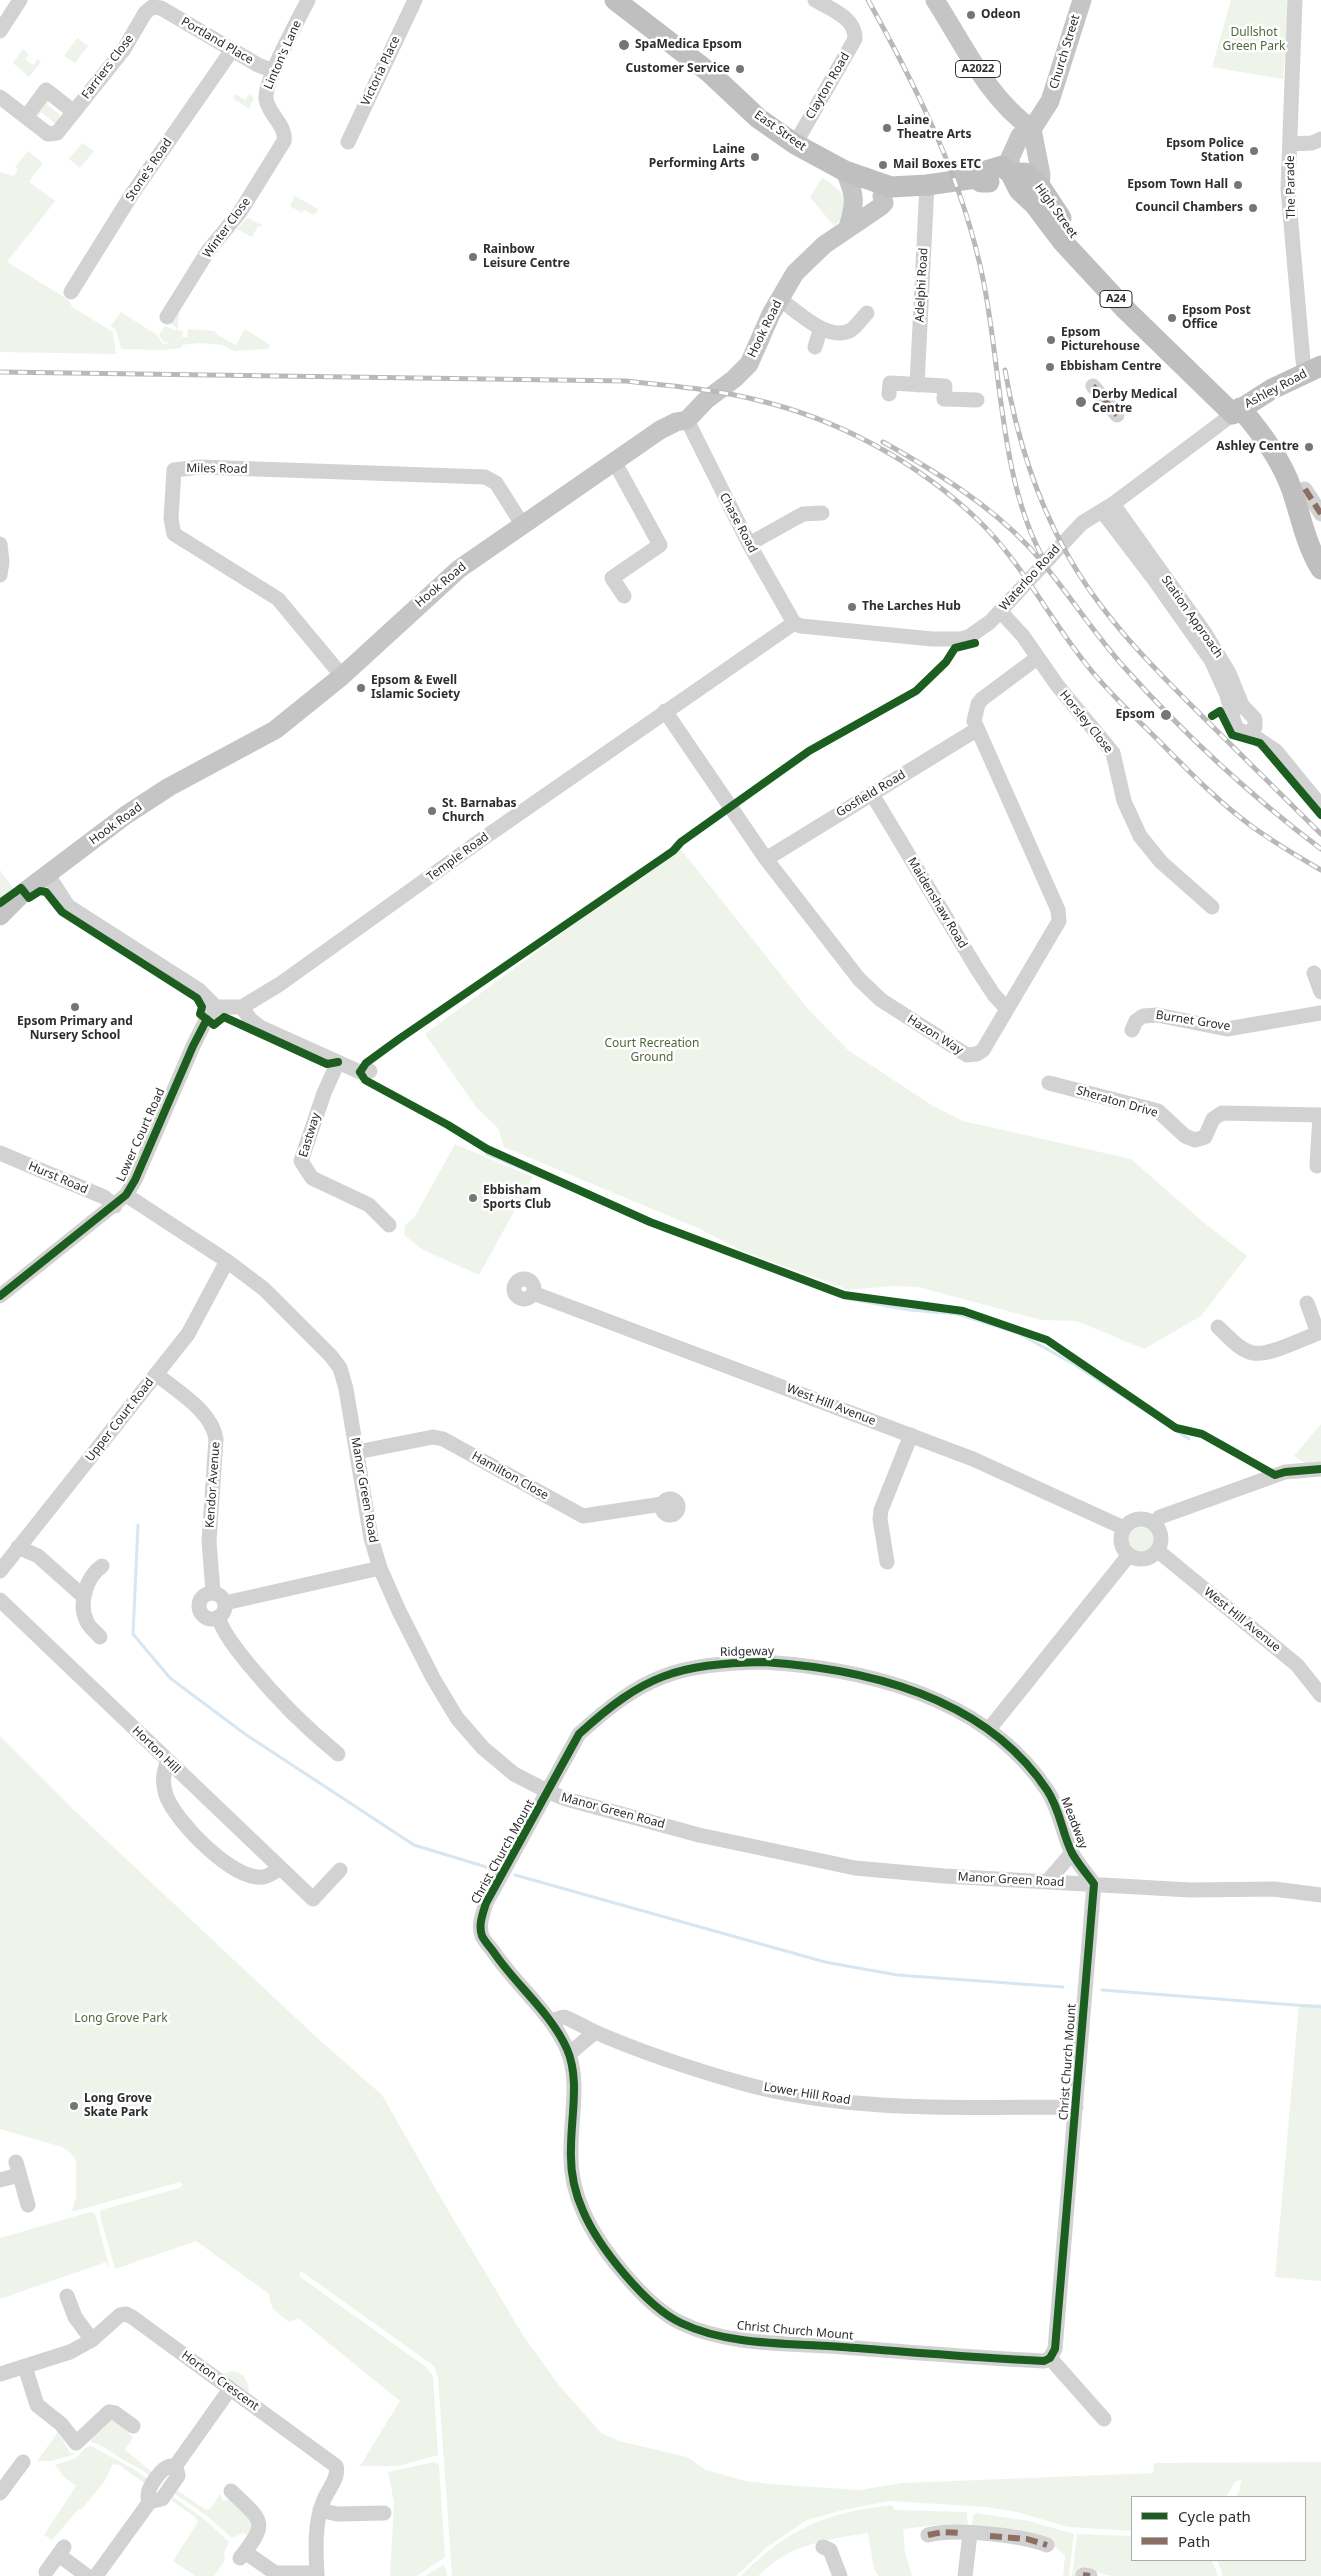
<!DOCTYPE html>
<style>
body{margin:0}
#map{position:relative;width:1321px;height:2576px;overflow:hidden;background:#fff;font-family:"Noto Sans",sans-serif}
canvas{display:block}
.legend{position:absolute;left:1131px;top:2496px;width:175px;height:65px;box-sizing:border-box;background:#fff;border:1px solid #ababab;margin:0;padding:6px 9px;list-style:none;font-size:15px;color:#2d2d2d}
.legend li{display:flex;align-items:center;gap:10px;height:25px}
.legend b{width:25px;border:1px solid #ababab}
</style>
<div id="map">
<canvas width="1321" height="2576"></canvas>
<ul class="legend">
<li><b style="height:6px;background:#1b5e20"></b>Cycle path</li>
<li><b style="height:6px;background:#8d6e63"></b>Path</li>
</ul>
</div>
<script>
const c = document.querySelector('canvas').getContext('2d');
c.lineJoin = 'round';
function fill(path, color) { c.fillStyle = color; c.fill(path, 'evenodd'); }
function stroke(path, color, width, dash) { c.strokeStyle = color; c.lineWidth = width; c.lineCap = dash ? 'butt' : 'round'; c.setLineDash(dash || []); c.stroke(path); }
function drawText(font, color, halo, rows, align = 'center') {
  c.font = font + ' "Noto Sans",sans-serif'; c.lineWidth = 5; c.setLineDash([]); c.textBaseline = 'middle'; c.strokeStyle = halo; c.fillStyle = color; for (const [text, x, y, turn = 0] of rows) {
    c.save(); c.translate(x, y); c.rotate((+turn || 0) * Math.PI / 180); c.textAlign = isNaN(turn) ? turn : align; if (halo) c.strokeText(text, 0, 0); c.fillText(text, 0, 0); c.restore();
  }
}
const green = new Path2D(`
 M1231,0H1290L1283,79L1212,67Z
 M77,38L88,46L75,63L64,56Z
 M23,49L29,54L25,59L33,65L38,59L41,62L29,77L13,63Z
 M236,94L245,100L249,94L254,98L249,109L233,98Z
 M48,98H51L47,104L61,116L55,124L41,112L36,119L34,116Z
 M82,143L94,151L80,168L69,159Z
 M28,151L43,163L29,182L55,201L7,262L69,300L72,307L113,332L116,354L0,352V172L14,176L18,170L15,167Z
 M822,178C842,188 857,208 834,226L810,197Z
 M295,196L318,209L314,215L304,210L302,213L290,206Z
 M247,218L262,225L261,227L258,226L252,237L237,229Z
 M179,311L178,330L183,331L182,337H187L188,329L215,331L216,334L236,345L245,329L270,345L268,349L234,351L222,345L199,343L182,345V348L161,350L121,349L116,330L111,326L121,312L157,335L163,344L171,342H164L159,335L165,326L176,331L177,328L171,324Z
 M679,847L809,1010L848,1050L933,1106L963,1121L1131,1159L1203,1222L1247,1256L1201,1316L1144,1349L1077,1321L1041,1320L918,1287L893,1286L849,1290L740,1250L700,1229L504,1147L498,1128L477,1108L425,1034Z
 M0,870L13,888L0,898Z
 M455,1144L533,1177L479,1275L423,1250L404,1235L405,1225L414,1218Z
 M1321,1424V1473L1294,1456Z
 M1126 1538a15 15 0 1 1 30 0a15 15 0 1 1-30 0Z
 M0,1736L76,1812L313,2034L382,2095L452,2217L523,2335L558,2384L601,2433L619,2441L687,2457L706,2470L746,2481L769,2484L859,2490L903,2483L1153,2473L1154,2463L1321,2462V2576H1223L1217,2560H1305V2497H1235L1239,2492L1241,2480L1236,2481L1226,2497H1132V2531L1068,2527L1017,2512L986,2507L890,2501L843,2510L807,2520L767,2547L736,2576H452L438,2378L434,2366L301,2271L299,2276L426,2367L433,2376L438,2455L398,2466H360L400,2401L298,2318L289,2322L273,2309L268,2293L196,2241L115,2269L100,2216L101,2210L179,2188L183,2185L180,2182L71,2212L76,2198V2161L71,2153L62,2147L0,2129Z
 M1299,2004H1321V2281L1275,2277Z
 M90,2212L94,2213L96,2217L110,2270L106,2262L0,2299V2238Z
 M233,2371L243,2375L248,2384L249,2393L221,2374Z
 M110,2415L133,2437L125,2450L152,2472L150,2476C138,2466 130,2465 119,2457C109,2451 103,2445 91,2442L92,2435Z
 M58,2432L70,2453L76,2454L51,2461H37Z
 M91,2446L137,2471L147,2479L144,2483L119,2465L113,2464L104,2482L81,2510L79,2509L52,2540L44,2535L76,2486L64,2477L55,2465L76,2458L85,2448Z
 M434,2462L439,2465L445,2557L417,2576H390L394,2502L388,2472Z
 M177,2490L206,2510L210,2509L220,2494L223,2501L231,2499L256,2522L251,2536L243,2533L232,2538L207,2516L175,2494Z
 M173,2497L204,2519L229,2542L224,2553L225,2560L214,2576H195L173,2561L198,2522L195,2517L171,2500Z
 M892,2505L895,2510L967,2512L968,2526L936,2525L903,2529L905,2552L912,2576H879L874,2569L868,2533C827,2539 788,2545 758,2576H741C787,2529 827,2512 892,2505Z
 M976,2513L1029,2521L1074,2534L1069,2576H1063L1065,2556C1041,2529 1005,2527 972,2526L973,2515Z
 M1077,2534L1132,2536V2560H1212L1218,2576H1112L1079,2568L1076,2576H1072Z
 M443,2565L446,2569L447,2576H425Z`);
const stream = new Path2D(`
 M487,1154L725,1253L844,1298L910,1310L957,1314L1018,1333L1072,1363L1189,1439
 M138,1525L133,1634L170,1678L245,1734L414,1845L493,1869
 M515,1875L825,1962L897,1975L1063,1987
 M1102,1990L1321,2007`);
const minor = new Path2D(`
 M1295,0L1288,189L1303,361L1306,373
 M0,31L20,0
 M0,97L48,134L57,133L124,49L145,13L152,7L161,8L258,65L274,71
 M26,117L46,90L74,112
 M348,142L415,0
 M795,144L855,39C856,18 831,9 815,0
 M1290,144L1312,143L1321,139
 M71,292L132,194L232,50
 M780,299C796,311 829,343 851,330C857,326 862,318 867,313
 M167,317L208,251L240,212L284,141C287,126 268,114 266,99C264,80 299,19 308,0
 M815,347L820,330
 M917,385L927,185
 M1093,386L1117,415
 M889,394L890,383L945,386L944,399L977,400
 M687,420L749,544L794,623L801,626L932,639H961L970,636L990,622L1082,523L1113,504L1233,414
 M614,461L660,545L612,578L624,596
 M1305,489L1321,514
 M1113,504L1205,633L1229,673L1242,705L1255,719V727L1249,733
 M1102,511L1153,578L1211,660L1227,695L1234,722L1238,730L1249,733L1276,751L1321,806
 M0,544L2,562L0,575
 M749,544L803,514L822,513
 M1000,611L1023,636L1057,685L1113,753L1124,801L1140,836L1161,862L1212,907
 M342,676L278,599L174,534L171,519L174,470L200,467L485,477L496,483L522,524
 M665,711L766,859L859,979L881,1000L967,1055L977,1054L983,1050L1059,921L1058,910L974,721L978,704L982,699L1037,658
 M872,794L977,969L994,995L1006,1008
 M766,859L976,730
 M48,875L68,906L199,990L216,1007H242L280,984L481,840L794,623
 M1314,973L1321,992
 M242,1007L250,1019L260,1027L360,1072L370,1071
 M1132,1030L1136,1021L1143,1016L1157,1015L1227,1029L1321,1013
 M338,1062L324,1093L301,1161L312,1178L369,1205L389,1225
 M1049,1083L1158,1111L1185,1136L1195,1140L1205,1137L1213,1119L1222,1113L1321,1115
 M0,1153L104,1197L115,1206
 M1317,1166L1320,1115
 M126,1195L227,1261L264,1289L331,1356L340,1368L346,1389L371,1538L380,1568L399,1611L433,1678L457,1718L483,1748L514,1774L549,1792L566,1799L699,1835L855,1868L944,1876L1190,1890L1274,1889L1321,1895
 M514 1289a10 10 0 1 1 20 0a10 10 0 1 1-20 0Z
 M533,1293L973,1459L1124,1528
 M0,1296L126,1195L135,1180L193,1046L205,1022L216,1007
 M1307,1303L1318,1333
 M1218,1327C1228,1336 1239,1350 1253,1353C1270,1356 1304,1338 1321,1332
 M156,1374C177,1391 212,1411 216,1439L209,1541L213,1592
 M357,1452L433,1437L443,1439L583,1516L662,1504
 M662 1507a8 8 0 1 1 16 0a8 8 0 1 1-16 0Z
 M1121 1539a20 20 0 1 1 40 0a20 20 0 1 1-40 0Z
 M1154,1523L1160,1517L1285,1472L1321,1469
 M18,1547L38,1556L84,1597
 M1158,1551L1297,1665L1321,1695
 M887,1562L880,1519L881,1510L911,1435
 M0,1571L188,1334L227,1261
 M199 1606a13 13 0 1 1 26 0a13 13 0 1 1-26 0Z
 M0,1600L313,1899L340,1870
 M225,1603L380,1568
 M218,1617C225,1636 237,1650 250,1666C277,1699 305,1727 338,1754
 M100,1637C96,1632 90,1628 87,1622C78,1604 86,1577 102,1566
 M764,1662C869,1669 985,1697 1047,1790C1060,1809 1062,1833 1072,1853C1078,1864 1087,1874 1094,1884L1055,2349L1050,2358L1044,2361C976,2358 909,2352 842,2347C790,2343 729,2346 681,2323C645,2306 598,2246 583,2211C574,2191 570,2169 571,2148C571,2116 580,2079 567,2049C551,2013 517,1986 495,1954C491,1948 485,1942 482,1936C478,1925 483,1913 486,1903L579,1734C644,1675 676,1664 764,1662Z
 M990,1728L1129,1555
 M168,1761C163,1773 162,1782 166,1795C175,1821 233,1881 263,1877C270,1876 275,1872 280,1868
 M1047,1882L1072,1853
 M551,2021L564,2017C575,2021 584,2027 595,2032C643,2053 695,2070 745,2084C852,2113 966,2107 1076,2107
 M569,2054L595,2032
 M16,2162L28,2205
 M0,2180L19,2175
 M67,2296L75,2317L92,2340
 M1050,2358L1104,2419
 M25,2367L37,2405L61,2424L76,2443L109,2412L115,2413L133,2426
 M0,2374L70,2352L92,2340L120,2315L126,2314L132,2317L336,2466C340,2478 327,2490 323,2502C314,2525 316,2552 317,2576
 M170,2466L177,2471L178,2476L162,2499L153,2501L148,2497C147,2488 161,2468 170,2466Z
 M174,2468L230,2389
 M231,2491C262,2521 270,2521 240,2558
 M0,2493L23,2462
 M320,2510L337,2514L384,2513
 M928,2535C954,2528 1021,2535 1047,2545
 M823,2547L830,2550L840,2576
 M245,2552L275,2573H317
 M59,2555L87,2576
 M46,2572L64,2547
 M1083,2575L1090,2576
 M96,2576L151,2500
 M965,2576L970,2534`);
const major = new Path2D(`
 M935,0C964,45 987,97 1032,129
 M1032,129L1041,175L1040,186
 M845,171C855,195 856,202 848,227
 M1011,174L1010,158L1020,136L1032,129L1050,101L1082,0
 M0,916L24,892L126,815L169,787L275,730L342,676L459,569L660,430L676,422L687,420L706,400L734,379L749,364L771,314L795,273L824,245L880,207L884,203L882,196`);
const highway = new Path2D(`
 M615,0L710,73L758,118L795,144L845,171L891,187L927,185L976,178L981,182H989
 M1011,174L1025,173L1040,186L1061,218
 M976,178L979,173L1002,166L1011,174L1019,190L1034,204L1062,241L1125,309L1233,414L1272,389L1321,366
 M1240,408C1261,432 1281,459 1292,490C1301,517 1306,545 1321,569`);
const rail = new Path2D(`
 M868,0C917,88 963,180 983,279C1001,366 1000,479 1042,556
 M1005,370C1016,434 1034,494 1066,552C1101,616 1152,666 1203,717C1242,756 1282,795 1321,834
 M0,372L626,381C670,386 714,389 757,400C838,419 917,462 977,519C1021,561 1048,617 1086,664C1107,691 1132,714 1156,738C1186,768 1216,800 1250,825C1273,842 1297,856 1321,870
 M883,442C935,471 989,504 1030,548C1064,586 1090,629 1124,667C1183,733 1251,796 1321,849`);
const quiet = new Path2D(`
 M1093,386L1117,415
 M1305,489L1321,514
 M928,2535L943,2532L961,2533
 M990,2536L1027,2539L1047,2545
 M1083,2575L1090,2576`);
const cycleway = new Path2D(`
 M1212,716L1220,711L1232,735L1260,743L1321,815
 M0,903L21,888L29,898L40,891L46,892L62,912L197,998L202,1007L200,1014L214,1025L224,1017L327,1064L338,1062
 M360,1072L365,1080L448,1125L487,1149L650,1222L844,1295L963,1311L1047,1340L1176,1428L1202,1434L1275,1475L1285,1472L1321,1469
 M360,1072L366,1063L399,1039L673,851L681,842L809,751L916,691L946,662L955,648L975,643
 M0,1296L126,1195L135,1180L193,1046L207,1019
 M764,1662C869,1669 985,1697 1047,1790C1060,1809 1062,1833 1072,1853C1078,1864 1087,1874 1094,1884L1055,2349L1050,2358L1044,2361C976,2358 909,2352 842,2347C790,2343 729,2346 681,2323C645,2306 598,2246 583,2211C574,2191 570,2169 571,2148C571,2116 580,2079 567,2049C551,2013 517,1986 495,1954C491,1948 485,1942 482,1936C478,1925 483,1913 486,1903L579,1734C644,1675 676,1664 764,1662Z`);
const markers = [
 [971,15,5,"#767676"],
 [624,45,6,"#767676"],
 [740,69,5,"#767676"],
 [887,128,5,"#767676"],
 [1254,151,5,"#767676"],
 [755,157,5,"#767676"],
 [883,165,5,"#767676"],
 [1238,185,5,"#767676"],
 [1253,208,5,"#767676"],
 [473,257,5,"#767676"],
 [1172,318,5,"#767676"],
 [1051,340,5,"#767676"],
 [1050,367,5,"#767676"],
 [1081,402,6,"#767676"],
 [1309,447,5,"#767676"],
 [852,607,5,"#767676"],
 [361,688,5,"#767676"],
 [1166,715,6,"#767676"],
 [432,811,5,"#767676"],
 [75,1007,5,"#767676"],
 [473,1198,5,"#767676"],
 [74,2106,5,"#767676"]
];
const shields = [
 [978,69,45],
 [1116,299,32]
];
const shieldNames = [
 ["A2022",978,69],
 ["A24",1116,299]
];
const poiNames = [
 ["Odeon",981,15],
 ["SpaMedica Epsom",635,45],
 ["Customer Service",730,69,"right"],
 ["Laine",897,121],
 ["Theatre Arts",897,135],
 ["Epsom Police",1244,144,"right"],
 ["Station",1244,158,"right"],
 ["Laine",745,150,"right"],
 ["Performing Arts",745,164,"right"],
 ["Mail Boxes ETC",893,165],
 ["Epsom Town Hall",1228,185,"right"],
 ["Council Chambers",1243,208,"right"],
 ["Rainbow",483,250],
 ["Leisure Centre",483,264],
 ["Epsom Post",1182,311],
 ["Office",1182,325],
 ["Epsom",1061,333],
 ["Picturehouse",1061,347],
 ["Ebbisham Centre",1060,367],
 ["Derby Medical",1092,395],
 ["Centre",1092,409],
 ["Ashley Centre",1299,447,"right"],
 ["The Larches Hub",862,607],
 ["Epsom & Ewell",371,681],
 ["Islamic Society",371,695],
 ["Epsom",1155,715,"right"],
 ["St. Barnabas",442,804],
 ["Church",442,818],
 ["Epsom Primary and",75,1022,"center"],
 ["Nursery School",75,1036,"center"],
 ["Ebbisham",483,1191],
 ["Sports Club",483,1205],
 ["Long Grove",84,2099],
 ["Skate Park",84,2113]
];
const parkNames = [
 ["Dullshot",1254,33],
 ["Green Park",1254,47],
 ["Court Recreation",652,1044],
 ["Ground",652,1058],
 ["Long Grove Park",121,2019]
];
const streetNames = [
 ["Portland Place",217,41,30],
 ["Church Street",1065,52,-73],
 ["Linton's Lane",283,55,-66],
 ["Farriers Close",108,67,-53],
 ["Victoria Place",381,71,-65],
 ["Clayton Road",828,86,-60],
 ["East Street",780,131,35],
 ["Stone's Road",149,170,-56],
 ["The Parade",1291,187,-91],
 ["High Street",1056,211,54],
 ["Winter Close",227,228,-54],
 ["Adelphi Road",922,285,-87],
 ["Hook Road",765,329,-64],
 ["Ashley Road",1276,389,-28],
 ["Miles Road",217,469,1],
 ["Chase Road",738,523,62],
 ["Waterloo Road",1030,578,-48],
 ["Hook Road",441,585,-40],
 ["Station Approach",1192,617,55],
 ["Horsley Close",1086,722,51],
 ["Gosfield Road",871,794,-31],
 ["Hook Road",116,824,-36],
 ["Temple Road",458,857,-36],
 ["Maidenshaw Road",937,903,59],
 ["Burnet Grove",1193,1021,9],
 ["Hazon Way",935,1035,32],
 ["Sheraton Drive",1117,1102,16],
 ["Lower Court Road",141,1135,-66],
 ["Eastway",310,1135,-73],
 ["Hurst Road",58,1178,23],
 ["West Hill Avenue",831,1405,21],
 ["Upper Court Road",120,1420,-52],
 ["Hamilton Close",510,1476,29],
 ["Kendor Avenue",213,1485,-86],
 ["Manor Green Road",364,1490,80],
 ["West Hill Avenue",1242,1620,39],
 ["Ridgeway",747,1652,-1],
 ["Horton Hill",156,1750,44],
 ["Manor Green Road",613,1811,15],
 ["Meadway",1074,1823,69],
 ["Christ Church Mount",503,1852,-61],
 ["Manor Green Road",1011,1880,3],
 ["Christ Church Mount",1068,2062,-86],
 ["Lower Hill Road",807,2094,9],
 ["Christ Church Mount",795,2331,5],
 ["Horton Crescent",220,2381,36]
];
fill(green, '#eff4ea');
stroke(stream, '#d6e6f2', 3);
stroke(minor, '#d2d2d2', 15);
stroke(major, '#c5c5c5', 19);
stroke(highway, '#bfbfbf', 21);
stroke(rail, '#b9b9b9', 5);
stroke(rail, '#fff', 3, [9]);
stroke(quiet, '#8d6e63', 6, [12, 6]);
stroke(cycleway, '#1b5e20', 8);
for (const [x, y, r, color] of markers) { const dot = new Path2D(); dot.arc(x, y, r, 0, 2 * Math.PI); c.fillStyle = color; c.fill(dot); stroke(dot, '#fff', 2); }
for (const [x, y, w] of shields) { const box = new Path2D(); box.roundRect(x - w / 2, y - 8.5, w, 17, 4); c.fillStyle = '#fff'; c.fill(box); stroke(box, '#2d2d2d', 1); }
drawText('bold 11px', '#2d2d2d', null, shieldNames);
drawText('bold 12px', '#2d2d2d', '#fff', poiNames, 'left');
drawText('12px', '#4e6939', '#fff', parkNames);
drawText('12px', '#2d2d2d', '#fff', streetNames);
</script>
